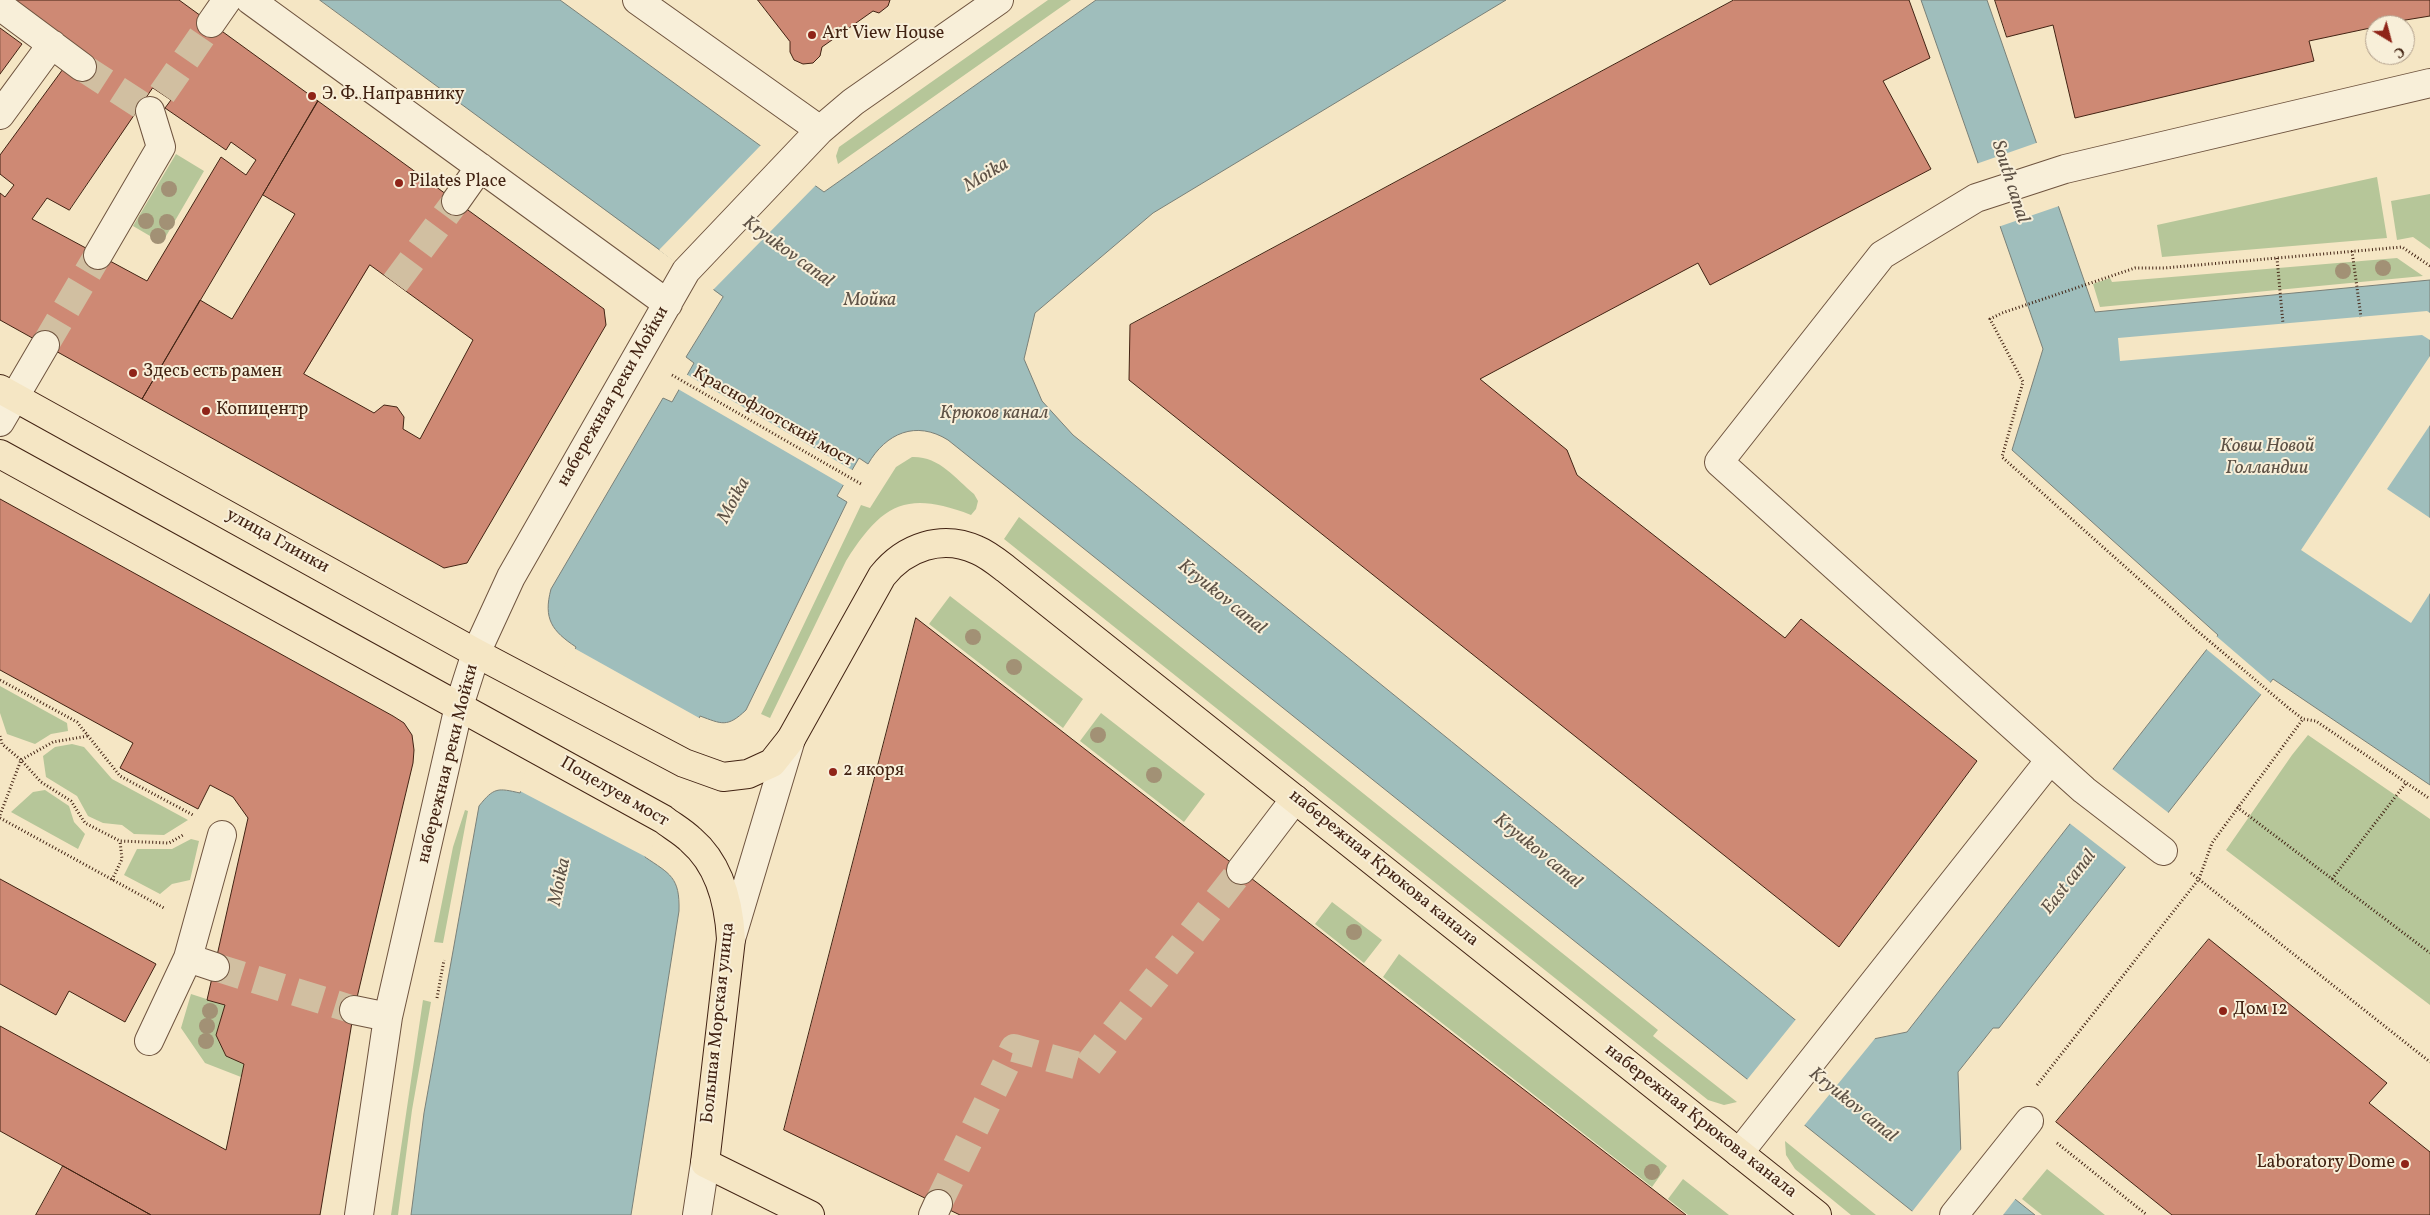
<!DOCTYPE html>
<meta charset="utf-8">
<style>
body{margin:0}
#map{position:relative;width:2430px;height:1215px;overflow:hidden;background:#f5e6c4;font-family:Vollkorn,serif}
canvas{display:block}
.north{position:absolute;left:2365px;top:15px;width:50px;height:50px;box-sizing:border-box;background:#f8efd9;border:1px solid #af9d8a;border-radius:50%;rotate:143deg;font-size:14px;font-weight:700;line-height:20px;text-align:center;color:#422313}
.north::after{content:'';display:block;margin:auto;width:18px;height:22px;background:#8f2418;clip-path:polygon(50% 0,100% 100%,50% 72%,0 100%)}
</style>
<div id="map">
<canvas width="2430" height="1215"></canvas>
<div class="north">С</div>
</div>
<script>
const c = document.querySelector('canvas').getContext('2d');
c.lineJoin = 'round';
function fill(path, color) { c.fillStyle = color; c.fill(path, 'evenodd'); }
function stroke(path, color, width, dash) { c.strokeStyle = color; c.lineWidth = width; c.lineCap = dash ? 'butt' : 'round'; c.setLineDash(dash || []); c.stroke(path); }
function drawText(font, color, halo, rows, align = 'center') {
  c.font = font + ' Vollkorn,serif'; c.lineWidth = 4; c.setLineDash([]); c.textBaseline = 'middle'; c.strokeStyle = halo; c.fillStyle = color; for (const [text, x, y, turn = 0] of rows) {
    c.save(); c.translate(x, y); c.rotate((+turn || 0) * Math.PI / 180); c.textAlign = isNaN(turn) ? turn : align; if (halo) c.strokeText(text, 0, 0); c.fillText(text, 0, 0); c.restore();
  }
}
const green = new Path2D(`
 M1048,0H1071L838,164L836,156L839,147Z
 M176,154L204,171L162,243L133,226Z
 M2377,177L2387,238L2162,257L2157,225Z
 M2430,194V249L2413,237L2397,240L2391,201Z
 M2397,258L2423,276L2100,307L2093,284L2110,278L2112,282Z
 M912,457C939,456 955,478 974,494L978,501L976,509L971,515C906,490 882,504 846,561L770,718L761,714L861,505L870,508L896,467Z
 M1019,517L1658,1030L1653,1036L1737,1102L1724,1105L1708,1100L1004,539Z
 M950,596L1083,699L1063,728L929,624Z
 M0,686L67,723L68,731L51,734L35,744L7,734L0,713Z
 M1101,713L1205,794L1184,822L1080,741Z
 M2308,735L2430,819V1005L2226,850L2292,755Z
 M72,744L84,747L112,779L188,820L164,835L134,834L122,825L103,823L88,816L77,796L46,777L43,756L55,747Z
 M45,790L69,806L74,822L85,834L78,849L11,812L33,792Z
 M465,810L468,811L443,943L434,942L453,847Z
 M191,839L199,841L190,880L172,884L160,894L124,875L137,849H172Z
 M1332,902L1382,940L1364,963L1315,924Z
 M1399,954L1667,1166L1652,1187L1383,977Z
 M191,994L225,1005L216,1035L226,1056L244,1064L241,1077L205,1063L181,1028Z
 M423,1000L431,1002L412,1110L398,1215H391Z
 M1785,1141L1876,1215H1851L1795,1169L1786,1155Z
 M2047,1169L2105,1215H2042L2022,1199Z
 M1683,1179L1729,1215H1688L1668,1199Z`);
const water = new Path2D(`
 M320,0H560L824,192L1096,0H1506L1153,213L1035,313L1024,359L1042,401L1073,435L1830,1048L1907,1032L2218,635L2012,450L2043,349L1921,0H1987L2095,312L2430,280V785L2273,679L1999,1028H1993L1958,1072L1961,1156L2035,1215H1917L948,440C916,420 886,433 868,464L859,458L837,496L847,502L746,710C727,728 722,724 700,716L645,857C670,874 680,877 679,911L631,1215H411L424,1113L479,806C494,787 498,788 520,793L576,647C552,631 543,619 551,589L663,398L672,402L694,363L686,357L723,297Z`);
const pier = new Path2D(`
 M2039,142L2062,205L1998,227L1976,164Z
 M762,144L817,184L712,291L659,250Z
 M2427,311L2430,313V340L2422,335L2120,361L2118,338Z
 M2430,356V425L2387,489L2430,518V593L2411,623L2301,550Z
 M684,358L692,363L686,374L854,471L860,461L869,466L860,462L845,486L678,389L671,400L661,396L670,399L691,363Z
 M2215,635L2272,684L2263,696L2205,648Z
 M572,647L701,719L648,858L518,790Z
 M2111,768L2170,814L2127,868L2068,822Z
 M1797,1018L1830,1045L1877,1036L1803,1127L1746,1081Z
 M1963,1147V1154L2017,1197L2003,1215H1913L1911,1213Z`);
const building = new Path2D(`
 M12,0H179L318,101L142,399L0,320V193L5,197L14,185L0,174V155L63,69ZM153,88L171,100L165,108L226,150L231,142L256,160L246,175L221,157L147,281L32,219L47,198L69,210Z
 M758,0H890L888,6L879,13L873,11L822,47L820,56L813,63L803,64L794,60L790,52V42Z
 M1734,0H1909L1930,58L1883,81L1931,169L1710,285L1698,263L1480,379L1567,450L1577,475L1785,638L1801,619L1977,761L1839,947L1129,380L1130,325Z
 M1995,0H2430V16L2375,25V27L2309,41L2314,61L2075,118L2053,25L2007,37Z
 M0,28L22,44L0,74Z
 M318,101L604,309L606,325L467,563L444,568L142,399L200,300L232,319L295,214L263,195ZM370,265L473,340L420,439L403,429L404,417L397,407L384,405L374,413L304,374Z
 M0,499L393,716L404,723L412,735L414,750L413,763L354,1010L320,1215H151L0,1131V1026L226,1150L244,1064L226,1056L216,1035L225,1005L207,1000L248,818L233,797L210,785L198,809L120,768L133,743L0,670Z
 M916,618L1372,972L1686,1215H960L784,1130Z
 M0,879L156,964L125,1022L69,991L56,1015L0,984Z
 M2209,939L2387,1083L2369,1103L2430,1152V1215H2172L2056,1122Z
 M63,1166L151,1215H36Z`);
const minorTunnel = new Path2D(`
 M82,67L141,105
 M162,94L211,23
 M395,283L456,201
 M45,345L98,255
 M215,967L354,1010
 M938,1204L1014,1048L1086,1068L1241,870`);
const path = new Path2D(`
 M2352,251L2361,317
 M2277,258L2283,324
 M2430,266L2402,247L2164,268H2135L2002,313L1990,319L2023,382L2002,457L2195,629L2291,710L2303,719L2316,721L2430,799
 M672,375L861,484
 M0,680L77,722L120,776L193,815
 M0,736L2,744L21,760L41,782L71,801L85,823L120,841L169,843L183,835
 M2237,807L2430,953
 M0,815L21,760L53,742L88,736
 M0,818L164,908
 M2191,873L2430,1062
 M2332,879L2406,783
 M112,880L122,859L120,841
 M437,998L444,960
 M2037,1085L2199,879L2212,843L2303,719
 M2057,1143L2147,1215`);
const minor = new Path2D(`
 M250,0L668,304
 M637,0L820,130
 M0,6L82,67
 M211,23L227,0
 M0,115L52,44
 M456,201L480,167
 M98,255L161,147L150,111
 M0,422L45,345
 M2163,851L2084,790L1719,462L1882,255L1976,198L2065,169L2430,83
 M1241,870L1295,799
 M731,939L791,739
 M188,958L215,967
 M354,1010L388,1017
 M149,1041L188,958L222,835
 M1739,1153L2050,760
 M359,1215L388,1017L459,706L476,653L511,577L686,271L820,130L853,102L999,0
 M697,1215L705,1163
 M933,1215L938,1204
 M1954,1215L2029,1121`);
const major = new Path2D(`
 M0,389L476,653L684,763L723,777L748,774L772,763L791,739L882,576C905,547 942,534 977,550C987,554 997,562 1006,569L1817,1215
 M0,454L663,819C672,826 683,832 691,840C719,864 729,903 731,939L705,1163L810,1215`);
const trees = [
 [169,189],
 [146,221],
 [167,222],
 [158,236],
 [2383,268],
 [2343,271],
 [973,637],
 [1014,667],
 [1098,735],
 [1154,775],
 [1354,932],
 [210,1011],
 [207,1026],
 [206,1041],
 [1652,1172]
];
const markers = [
 [812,35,5,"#8f2418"],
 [312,96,5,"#8f2418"],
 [399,183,5,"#8f2418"],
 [133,373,5,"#8f2418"],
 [206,411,5,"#8f2418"],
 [833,772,5,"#8f2418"],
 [2223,1011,5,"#8f2418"],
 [2405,1164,5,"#8f2418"]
];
const poiNames = [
 ["Art View House",822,35],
 ["Э. Ф. Направнику",322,96],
 ["Pilates Place",409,183],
 ["Здесь есть рамен",143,373],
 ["Копицентр",216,411],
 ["2 якоря",843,772],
 ["Дом 12",2233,1011],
 ["Laboratory Dome",2395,1164,"right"]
];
const streetNames = [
 ["набережная реки Мойки",614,397,-60],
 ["Краснофлотский мост",773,418,30],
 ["улица Глинки",277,542,29],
 ["набережная реки Мойки",449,764,-76],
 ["Поцелуев мост",614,793,30],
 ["набережная Крюкова канала",1383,869,39],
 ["Большая Морская улица",719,1023,-84],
 ["набережная Крюкова канала",1700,1122,38]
];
const waterNames = [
 ["Moika",987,176,-31],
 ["South canal",2009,182,72],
 ["Kryukov canal",787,253,36],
 ["Мойка",870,302],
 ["Крюков канал",994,415],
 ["Ковш Новой",2267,448],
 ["Голландии",2267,470],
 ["Moika",735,501,-62],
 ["Kryukov canal",1221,598,39],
 ["Kryukov canal",1537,852,39],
 ["Moika",561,882,-78],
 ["East canal",2070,883,-52],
 ["Kryukov canal",1852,1106,39]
];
fill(green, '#b6c699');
fill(water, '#9fbebc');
stroke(water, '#7a8078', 1);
fill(pier, '#f5e6c4');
fill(building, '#ce8974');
stroke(building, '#422313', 1);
stroke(minorTunnel, '#d1bfa1', 28, [28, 14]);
stroke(minor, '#6f543f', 30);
stroke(major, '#422313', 30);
stroke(path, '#422313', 3, [1, 2.5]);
stroke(minor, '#f8efd9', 28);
stroke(major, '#f5e6c4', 28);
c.fillStyle = '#a29175';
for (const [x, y] of trees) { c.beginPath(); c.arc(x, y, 8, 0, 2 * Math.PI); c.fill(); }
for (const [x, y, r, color] of markers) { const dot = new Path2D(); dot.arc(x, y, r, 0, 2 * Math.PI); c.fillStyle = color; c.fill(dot); stroke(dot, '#f8efd9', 2); }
drawText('18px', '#422313', '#f8efd9', poiNames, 'left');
drawText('18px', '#422313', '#f8efd9', streetNames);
drawText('italic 19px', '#5e5246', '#f8efd9', waterNames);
</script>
